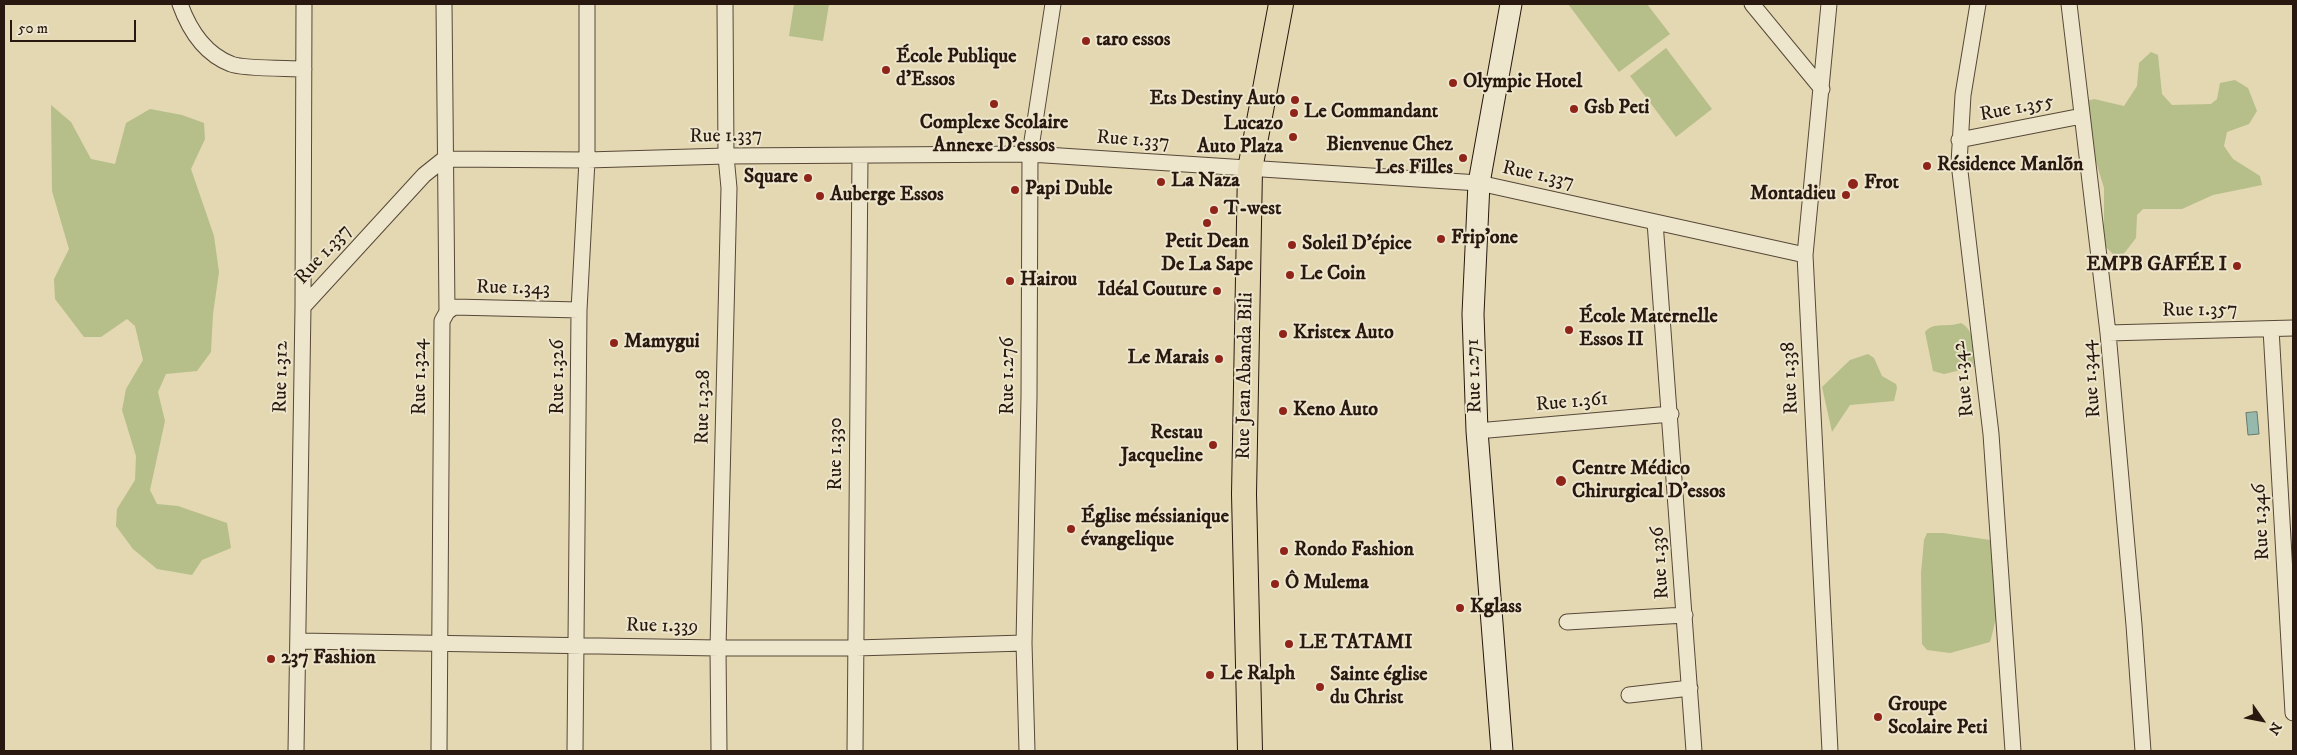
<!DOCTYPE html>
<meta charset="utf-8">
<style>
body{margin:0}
#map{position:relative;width:2297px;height:755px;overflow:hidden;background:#e3d8b2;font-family:"IM FELL DW Pica",serif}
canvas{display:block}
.frame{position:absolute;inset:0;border:5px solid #28180f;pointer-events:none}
.north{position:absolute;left:2237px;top:695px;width:50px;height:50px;-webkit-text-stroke:4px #ede6cd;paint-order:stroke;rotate:123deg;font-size:14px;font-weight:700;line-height:20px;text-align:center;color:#28180f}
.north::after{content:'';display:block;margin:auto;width:18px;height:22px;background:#28180f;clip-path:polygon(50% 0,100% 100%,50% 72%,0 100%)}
.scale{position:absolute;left:10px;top:20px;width:126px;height:22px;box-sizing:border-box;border:2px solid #28180f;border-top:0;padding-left:6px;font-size:15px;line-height:18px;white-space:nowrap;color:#28180f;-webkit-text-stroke:4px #ede6cd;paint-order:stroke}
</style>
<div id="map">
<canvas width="2297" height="755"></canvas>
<div class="frame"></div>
<div class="north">N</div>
<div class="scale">50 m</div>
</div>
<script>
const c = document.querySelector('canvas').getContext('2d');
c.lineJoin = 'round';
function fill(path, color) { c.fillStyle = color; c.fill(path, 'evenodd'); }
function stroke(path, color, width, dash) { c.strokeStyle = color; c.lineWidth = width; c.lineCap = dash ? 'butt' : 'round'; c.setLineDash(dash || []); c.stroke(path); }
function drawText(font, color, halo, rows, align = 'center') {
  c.font = font + ' "IM FELL DW Pica",serif'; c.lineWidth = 4; c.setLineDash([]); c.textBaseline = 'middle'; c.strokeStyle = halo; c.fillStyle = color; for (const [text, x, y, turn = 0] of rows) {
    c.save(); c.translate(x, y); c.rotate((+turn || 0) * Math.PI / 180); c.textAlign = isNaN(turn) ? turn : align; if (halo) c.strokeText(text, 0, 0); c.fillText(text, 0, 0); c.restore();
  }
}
const green = new Path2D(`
 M794,4H829L823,41L789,36Z
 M1568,4H1647L1670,34L1619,72Z
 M1666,48L1712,109L1676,137L1630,76Z
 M2151,52L2158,55L2162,94L2172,105L2211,104L2217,99L2220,83L2235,80L2248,88L2257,111L2249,124L2227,132L2224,146L2233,159L2260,176L2262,185L2213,195L2182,209H2143L2137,215L2136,238L2122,256H2115L2104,245V188L2082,116L2087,101L2094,99L2124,106L2137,86L2139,63Z
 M51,105L71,122L91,159L115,164L126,123L150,109L182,115L204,123L205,139L191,169L214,236L219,272L213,314L211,352L197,371L166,374L158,392L165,421L150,490L157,504L178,506L227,523L231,548L202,560L192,575L157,569L133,549L116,526L117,509L135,480L136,456L122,410L126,389L143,360L135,326L127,319L101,337H84L55,299L54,279L69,249L52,191Z
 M1961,323C1977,332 1973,352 1974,367L1944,374L1933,371L1925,332C1934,321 1947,328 1961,323Z
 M1868,354L1874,358L1882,376L1896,384L1897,388L1894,401L1850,405L1832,432L1822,387L1850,360Z
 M1927,533H1943L1990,540C1999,574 2001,608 1990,642L1950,653L1927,650L1922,644L1921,573L1924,540Z`);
const water = new Path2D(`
 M2257,412L2259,434L2248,435L2246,413Z`);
const street = new Path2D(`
 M180,4C189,29 205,54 231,64C243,69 288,68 304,69
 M1752,4L1822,89
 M1829,4L1805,255L1830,751
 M1978,4L1963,95L1959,163L1991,434L2013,751
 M2069,4L2108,333L2134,625L2143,751
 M1959,140L2082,116
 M1655,222L1694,751
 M303,307L424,175L444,159L587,160L726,156L1030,154L1479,183L1805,255
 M447,312L454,307L579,310
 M2271,329L2293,713
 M2108,333L2293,328
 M1477,431L1671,414
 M1567,622L1685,615
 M299,641L718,648H856L1024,643
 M1629,695L1690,688
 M296,751L303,307L304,4
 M439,751L442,321L447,312L444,4
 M575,751L579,310L587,160V4
 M719,751L718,648L729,188L726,156L725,4
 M855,751L860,156
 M1027,751L1024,643L1029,397L1030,154L1053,4`);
const secondary = new Path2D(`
 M1502,751L1477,431L1473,314L1479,183L1511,4`);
const primary = new Path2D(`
 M1250,751L1244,494L1250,169L1281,4`);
const markers = [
 [1086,41,5,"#8f2418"],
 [886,70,5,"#8f2418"],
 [1453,83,5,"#8f2418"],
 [1295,100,5,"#8f2418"],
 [994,104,5,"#8f2418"],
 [1574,109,5,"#8f2418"],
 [1294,113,5,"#8f2418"],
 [1293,137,5,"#8f2418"],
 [1463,158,5,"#8f2418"],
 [1927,166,5,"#8f2418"],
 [808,178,5,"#8f2418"],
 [1161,182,5,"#8f2418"],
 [1853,184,6,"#8f2418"],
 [1015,190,5,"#8f2418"],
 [1846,195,5,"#8f2418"],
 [820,196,5,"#8f2418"],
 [1214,210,5,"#8f2418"],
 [1207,223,5,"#8f2418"],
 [1441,239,5,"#8f2418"],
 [1292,245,5,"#8f2418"],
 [2237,266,5,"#8f2418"],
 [1290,275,5,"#8f2418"],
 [1010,281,5,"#8f2418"],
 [1217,291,5,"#8f2418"],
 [1569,330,5,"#8f2418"],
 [1283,334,5,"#8f2418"],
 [614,343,5,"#8f2418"],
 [1219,359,5,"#8f2418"],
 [1283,411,5,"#8f2418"],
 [1213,445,5,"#8f2418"],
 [1561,481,6,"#8f2418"],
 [1071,529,5,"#8f2418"],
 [1284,551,5,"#8f2418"],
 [1275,584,5,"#8f2418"],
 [1460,608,5,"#8f2418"],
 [1289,644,5,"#8f2418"],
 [271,659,5,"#8f2418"],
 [1210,675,5,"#8f2418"],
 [1320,687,5,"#8f2418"],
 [1878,717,5,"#8f2418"]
];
const poiNames = [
 ["taro essos",1096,41],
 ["École Publique",896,58],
 ["d'Essos",896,81],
 ["Olympic Hotel",1463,83],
 ["Ets Destiny Auto",1285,100,"right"],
 ["Gsb Peti",1584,109],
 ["Le Commandant",1304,113],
 ["Complexe Scolaire",994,124,"center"],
 ["Annexe D'essos",994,147,"center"],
 ["Lucazo",1283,125,"right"],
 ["Auto Plaza",1283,148,"right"],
 ["Bienvenue Chez",1453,146,"right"],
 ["Les Filles",1453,169,"right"],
 ["Résidence Manlõn",1937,166],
 ["Square",798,178,"right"],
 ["La Naza",1171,182],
 ["Frot",1864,184],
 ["Papi Duble",1025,190],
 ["Montadieu",1836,195,"right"],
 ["Auberge Essos",830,196],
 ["T-west",1224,210],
 ["Frip'one",1451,239],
 ["Petit Dean",1207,243,"center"],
 ["De La Sape",1207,266,"center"],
 ["Soleil D'épice",1302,245],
 ["EMPB GAFÉE I",2227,266,"right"],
 ["Le Coin",1300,275],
 ["Hairou",1020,281],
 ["Idéal Couture",1207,291,"right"],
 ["École Maternelle",1579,318],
 ["Essos II",1579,341],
 ["Kristex Auto",1293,334],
 ["Mamygui",624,343],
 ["Le Marais",1209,359,"right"],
 ["Keno Auto",1293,411],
 ["Restau",1203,434,"right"],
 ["Jacqueline",1203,457,"right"],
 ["Centre Médico",1572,470],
 ["Chirurgical D'essos",1572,493],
 ["Église méssianique",1081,518],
 ["évangelique",1081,541],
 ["Rondo Fashion",1294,551],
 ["Ô Mulema",1285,584],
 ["Kglass",1470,608],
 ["LE TATAMI",1299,644],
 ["237 Fashion",281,659],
 ["Le Ralph",1220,675],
 ["Sainte église",1330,676],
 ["du Christ",1330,699],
 ["Groupe",1888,706],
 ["Scolaire Peti",1888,729]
];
const streetNames = [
 ["Rue 1.355",2017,109,-11],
 ["Rue 1.337",726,137,-1],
 ["Rue 1.337",1133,141,4],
 ["Rue 1.337",1538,176,12],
 ["Rue 1.337",324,255,-48],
 ["Rue 1.343",513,289,1],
 ["Rue 1.357",2200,311,-1],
 ["Rue 1.276",1009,376,-90],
 ["Rue Jean Abanda Bili",1246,376,-89],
 ["Rue 1.271",1475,376,-92],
 ["Rue 1.312",282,377,-89],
 ["Rue 1.324",421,377,-90],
 ["Rue 1.326",559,377,-90],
 ["Rue 1.338",1791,378,-93],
 ["Rue 1.342",1964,379,-97],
 ["Rue 1.344",2092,379,-95],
 ["Rue 1.361",1572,403,-5],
 ["Rue 1.328",704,407,-89],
 ["Rue 1.330",837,454,-90],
 ["Rue 1.346",2262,522,-93],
 ["Rue 1.336",1661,563,-94],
 ["Rue 1.339",662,627,1]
];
fill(green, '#b6be8a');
fill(water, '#95baad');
stroke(water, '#69796e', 1);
stroke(street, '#574838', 17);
stroke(secondary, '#28180f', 23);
stroke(primary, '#28180f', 26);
stroke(street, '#ede6cd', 15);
stroke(secondary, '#ede6cd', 21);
stroke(primary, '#e3d8b2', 24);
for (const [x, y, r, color] of markers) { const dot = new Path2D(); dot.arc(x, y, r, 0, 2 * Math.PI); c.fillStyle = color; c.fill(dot); stroke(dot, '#ede6cd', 2); }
drawText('bold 20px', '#28180f', '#ede6cd', poiNames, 'left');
drawText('20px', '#28180f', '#ede6cd', streetNames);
</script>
